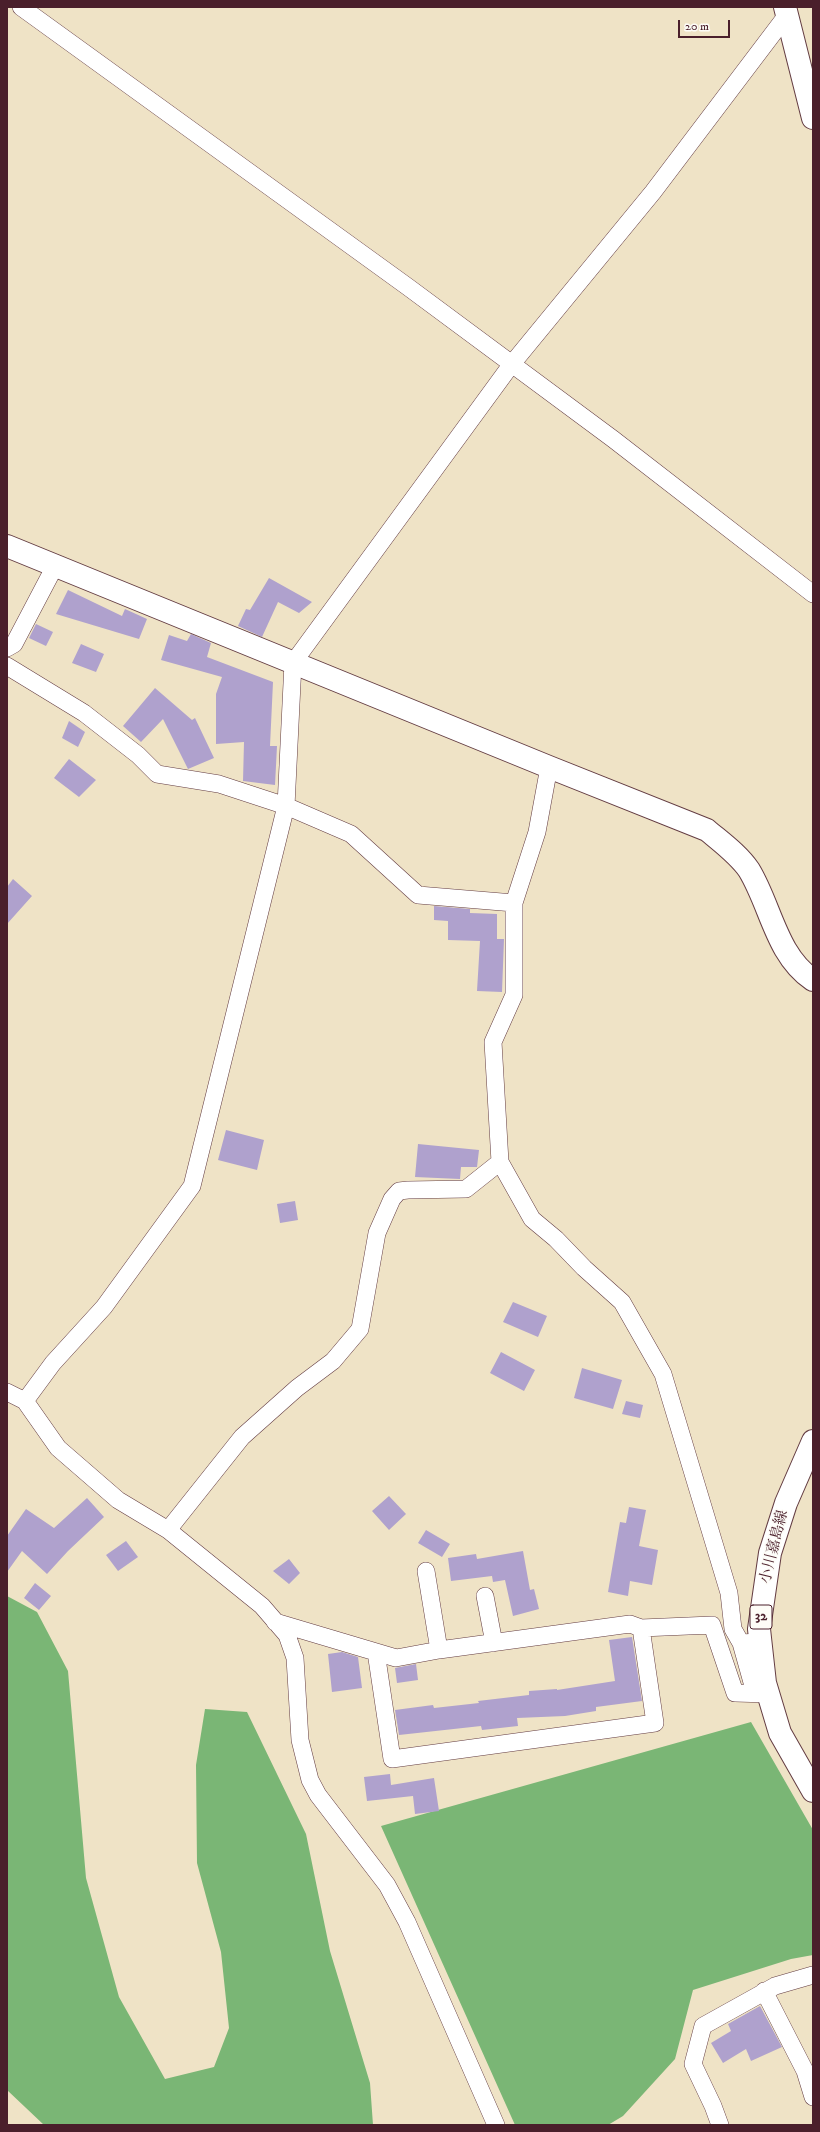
<!DOCTYPE html>
<meta charset="utf-8">
<style>
body{margin:0}
#map{position:relative;width:820px;height:2132px;overflow:hidden;background:#efe3c6;font-family:"IM FELL DW Pica",serif}
canvas{display:block}
.frame{position:absolute;inset:0;border:8px solid #4a1f2b;pointer-events:none}
.scale{position:absolute;left:678px;top:20px;width:52px;height:18px;box-sizing:border-box;border:2px solid #4a1f2b;border-top:0;padding-left:5px;font-size:12px;line-height:14px;white-space:nowrap;color:#4a1f2b;-webkit-text-stroke:3px #fdfcf7;paint-order:stroke}
</style>
<div id="map">
<canvas width="820" height="2132"></canvas>
<div class="frame"></div>
<div class="scale">20 m</div>
</div>
<script>
const c = document.querySelector('canvas').getContext('2d');
c.lineJoin = 'round';
function fill(path, color) { c.fillStyle = color; c.fill(path, 'evenodd'); }
function stroke(path, color, width, dash) { c.strokeStyle = color; c.lineWidth = width; c.lineCap = dash ? 'butt' : 'round'; c.setLineDash(dash || []); c.stroke(path); }
function drawText(font, color, halo, rows, align = 'center') {
  c.font = font + ' "IM FELL DW Pica","Noto Serif JP",serif'; c.lineWidth = 3; c.setLineDash([]); c.textBaseline = 'middle'; c.strokeStyle = halo; c.fillStyle = color; for (const [text, x, y, turn = 0] of rows) {
    c.save(); c.translate(x, y); c.rotate((+turn || 0) * Math.PI / 180); c.textAlign = isNaN(turn) ? turn : align; if (halo) c.strokeText(text, 0, 0); c.fillText(text, 0, 0); c.restore();
  }
}
const forest = new Path2D(`
 M7,1596L37,1612L68,1671L86,1878L119,1997L165,2079L214,2067L229,2028L221,1952L197,1863L196,1765L205,1709L247,1712L306,1834L330,1951L370,2083L373,2125H44L7,2090Z
 M751,1722L813,1830V1955L791,1959L693,1990L675,2059L623,2116L608,2125H515L381,1826Z`);
const building = new Path2D(`
 M269,578L312,602L299,613L278,602L262,637L238,626L246,609L250,610Z
 M68,590L122,616L125,609L147,619L139,639L56,614Z
 M36,624L53,632L46,646L29,638Z
 M191,634L211,643L207,657L273,682L270,746H277L275,785L243,781L244,742L216,744V694L222,677L161,660L169,635L187,641Z
 M81,644L104,654L96,672L72,663Z
 M155,688L192,720L195,718L214,758L188,769L163,719L141,742L123,726Z
 M69,721L85,732L78,747L62,738Z
 M69,759L96,780L79,797L54,778Z
 M13,879L32,896L7,924V887Z
 M434,906L470,909V913L497,914V939H504L502,992L477,991L480,941L448,940V921L434,920Z
 M226,1130L264,1140L257,1170L218,1160Z
 M418,1144L479,1150L477,1167H461L460,1179L415,1177Z
 M295,1201L298,1220L280,1223L277,1204Z
 M513,1302L547,1316L538,1337L503,1322Z
 M501,1352L535,1370L524,1391L490,1373Z
 M582,1368L622,1380L613,1409L574,1398Z
 M626,1401L643,1405L640,1418L622,1414Z
 M389,1496L406,1514L389,1530L372,1511Z
 M87,1498L104,1517L68,1551L47,1574L22,1551L7,1572V1536L26,1509L54,1528Z
 M629,1507L646,1510L639,1546L658,1550L652,1585L630,1581L628,1596L608,1592L620,1522L626,1523Z
 M426,1530L450,1544L442,1557L418,1543Z
 M126,1541L138,1557L118,1571L106,1555Z
 M523,1551L530,1590L534,1589L539,1609L513,1616L505,1580L493,1582L492,1576L451,1581L448,1558L476,1554L477,1559Z
 M289,1559L300,1573L289,1584L273,1571Z
 M35,1583L51,1596L39,1610L24,1598Z
 M632,1637L642,1701L596,1707V1711L565,1716L517,1718L518,1726L482,1730L481,1726L399,1735L395,1710L433,1705L434,1708L479,1703L478,1701L529,1695V1691L557,1689V1690L615,1681L609,1640Z
 M342,1652L358,1657L362,1688L332,1692L328,1654Z
 M416,1664L418,1680L397,1683L395,1668Z
 M390,1774L391,1785L434,1778L439,1811L415,1814L413,1796L367,1801L364,1777Z
 M760,2006L782,2047L751,2061L746,2049L723,2063L711,2043L731,2031L728,2024Z`);
const minor = new Path2D(`
 M21,7L408,287L613,439L813,594
 M7,648L14,644L55,566
 M7,666L84,713L138,755L157,774L219,784L286,806L351,834L418,895L514,903
 M549,767L537,832L514,903V995L493,1042L500,1162L532,1219L556,1239L584,1268L622,1302L663,1374L729,1593L733,1629L741,1643L760,1642
 M7,1392L25,1401L58,1448L118,1500L168,1530L262,1606L287,1635L295,1658L300,1740L310,1780L318,1795L387,1885L407,1922L496,2125
 M25,1401L53,1363L104,1307L192,1186L286,806L293,663L511,365L653,192L787,15
 M168,1530L242,1437L297,1388L333,1361L360,1329L377,1233L392,1199L399,1191L408,1190L466,1189L500,1162
 M426,1571L439,1650
 M485,1596L494,1643
 M275,1622L396,1658L439,1650L630,1624L641,1628L712,1625L735,1693L768,1694
 M741,1643L755,1693
 M376,1652L392,1759L655,1723L641,1628
 M764,1991L805,2071L813,2097
 M720,2125L713,2106L693,2064L703,2026L775,1986L813,1975`);
const tertiary = new Path2D(`
 M7,546L549,767L707,830C721,842 738,854 749,870C771,906 776,955 813,980`);
const primary = new Path2D(`
 M785,7L813,118
 M813,1441L786,1503L770,1553L759,1629L765,1683L780,1733L813,1791`);
const shields = [
 [761,1617,22]
];
const shieldNames = [
 ["32",761,1617]
];
const streetNames = [
 ["小川嘉島線",775,1547,-76]
];
fill(forest, '#7ab675');
fill(building, '#afa1cd');
stroke(minor, '#633c42', 18);
stroke(tertiary, '#633c42', 24);
stroke(primary, '#633c42', 24);
stroke(minor, '#fff', 17);
stroke(tertiary, '#fff', 22);
stroke(primary, '#fff', 22);
for (const [x, y, w] of shields) { const box = new Path2D(); box.roundRect(x - w / 2, y - 12, w, 24, 3); c.fillStyle = '#fdfcf7'; c.fill(box); stroke(box, '#4a1f2b', 1); }
drawText('bold 14px', '#4a1f2b', null, shieldNames);
drawText('15px', '#4a1f2b', '#fdfcf7', streetNames);
</script>
